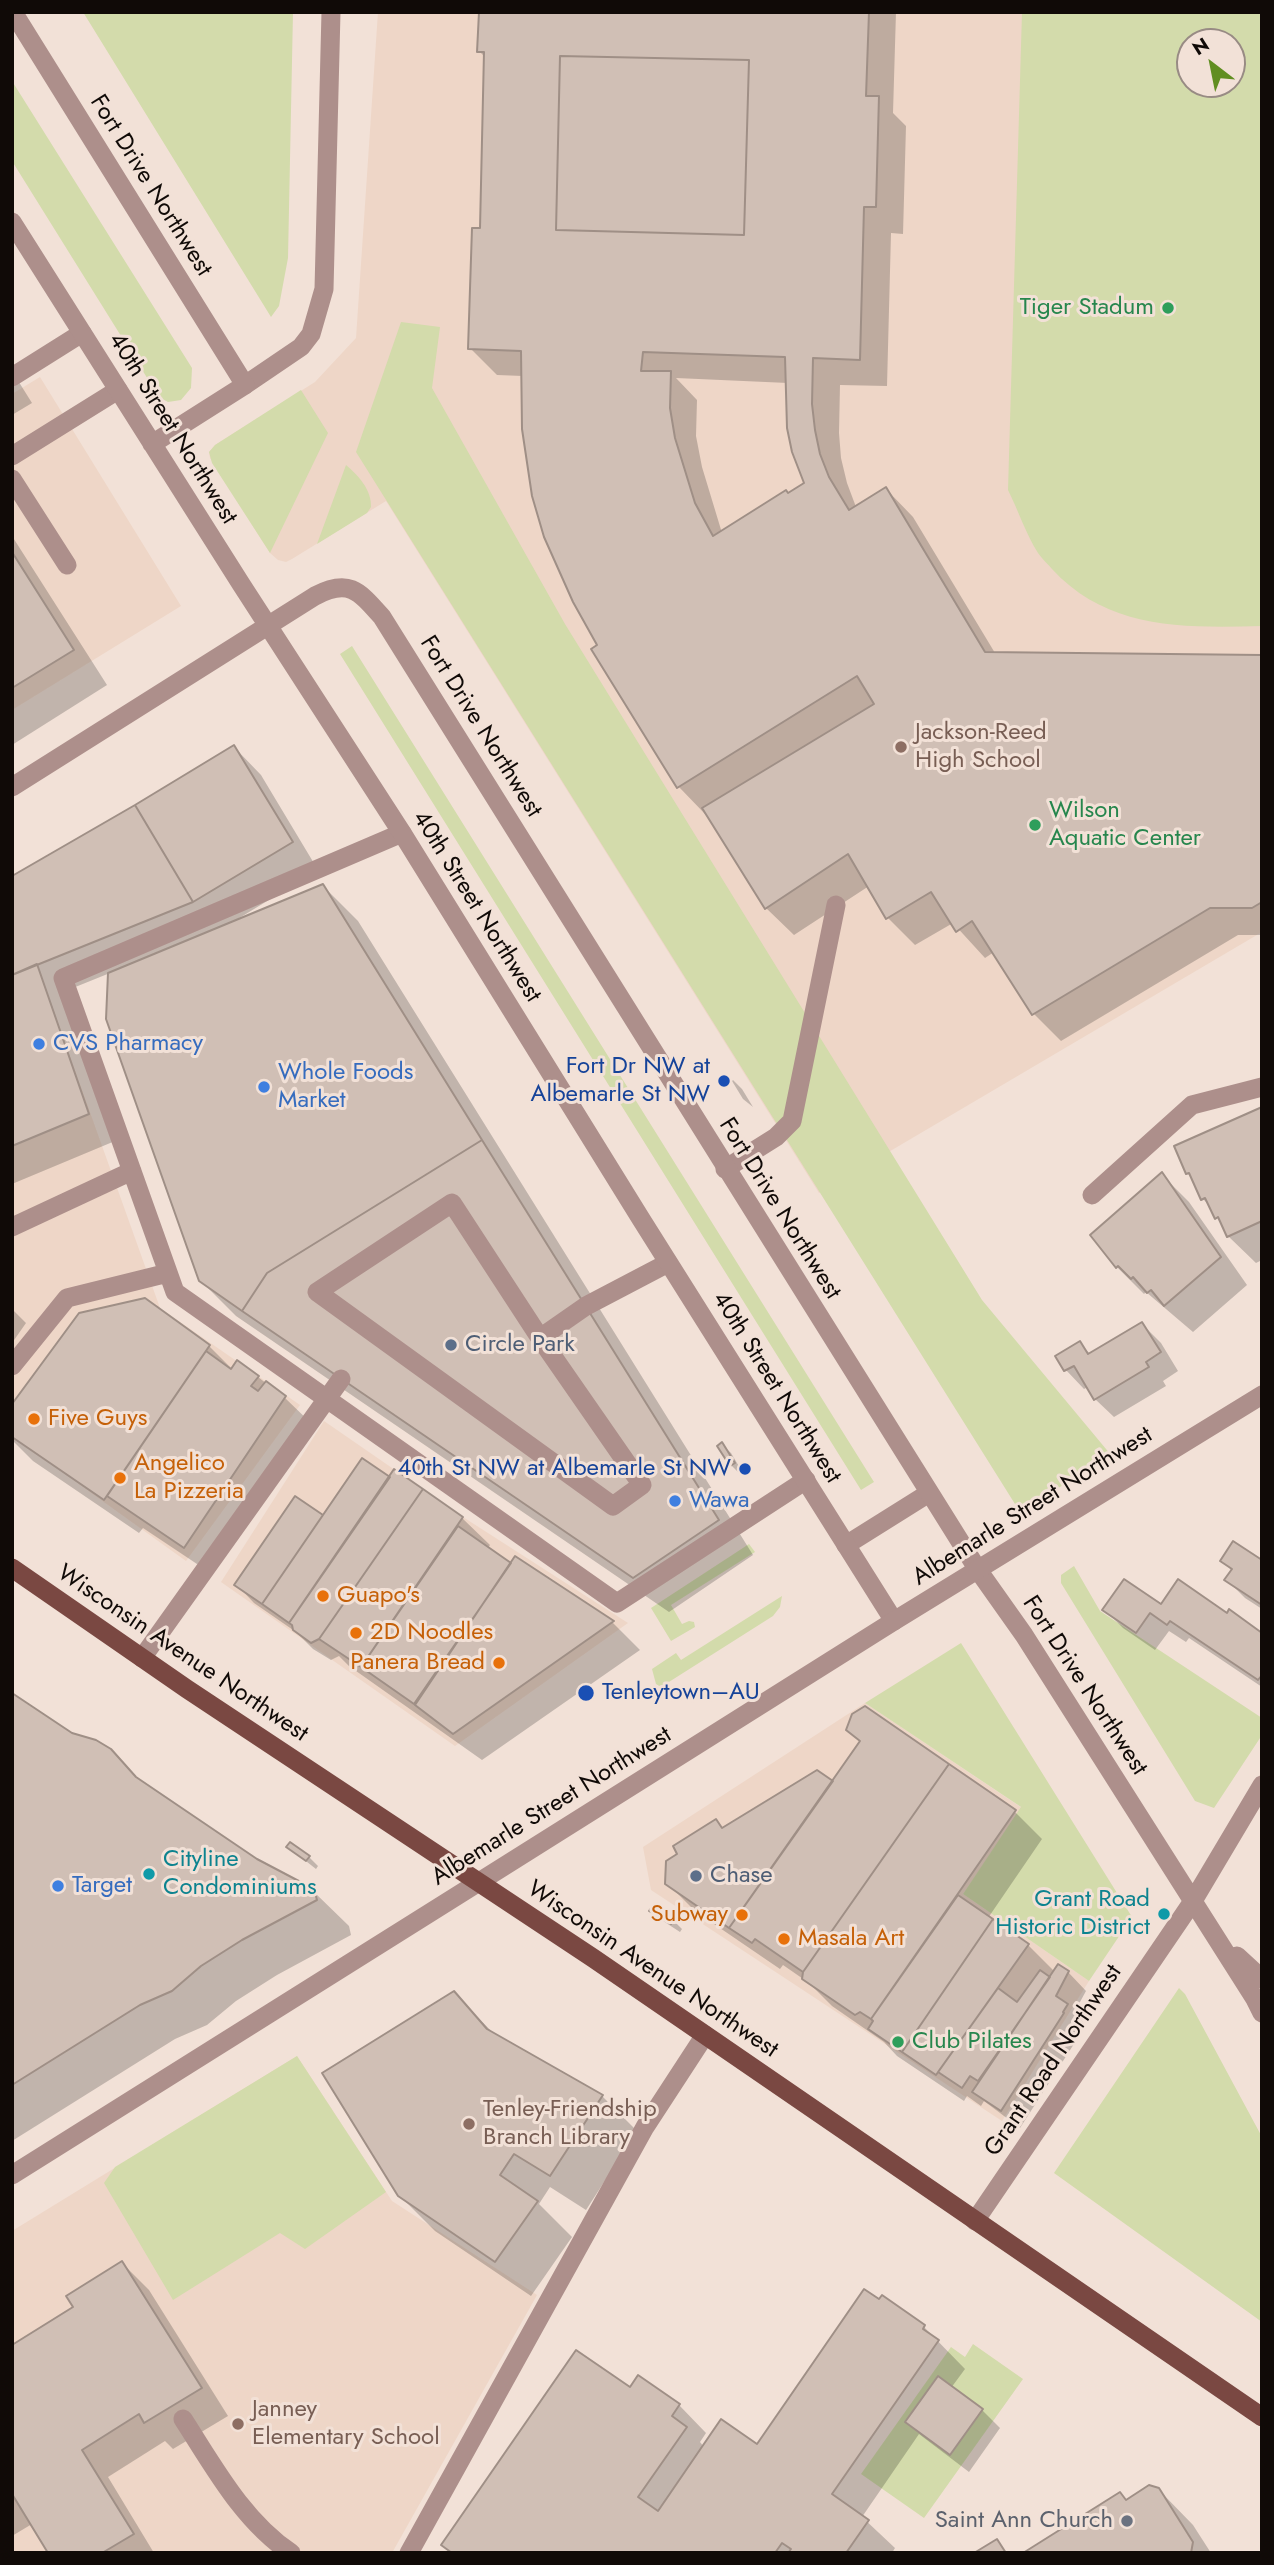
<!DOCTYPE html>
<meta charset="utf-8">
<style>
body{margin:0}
#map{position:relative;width:1274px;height:2565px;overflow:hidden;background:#f2e1d7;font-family:Jost,sans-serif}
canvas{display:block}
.frame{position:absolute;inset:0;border:14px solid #100a07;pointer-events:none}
.north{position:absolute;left:1176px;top:28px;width:70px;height:70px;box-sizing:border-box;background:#f2e1d7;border:2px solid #988b84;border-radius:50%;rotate:328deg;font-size:19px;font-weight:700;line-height:28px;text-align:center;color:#100a07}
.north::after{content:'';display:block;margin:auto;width:24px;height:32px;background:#618e21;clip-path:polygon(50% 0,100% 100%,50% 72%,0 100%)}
</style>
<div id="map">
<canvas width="1274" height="2565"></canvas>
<div class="frame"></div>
<div class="north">N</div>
</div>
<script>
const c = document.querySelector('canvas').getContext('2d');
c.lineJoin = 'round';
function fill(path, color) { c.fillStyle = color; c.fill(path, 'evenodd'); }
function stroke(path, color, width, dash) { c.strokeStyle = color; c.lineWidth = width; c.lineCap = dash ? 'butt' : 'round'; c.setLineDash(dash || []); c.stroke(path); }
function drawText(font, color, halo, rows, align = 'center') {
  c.font = font + ' Jost,sans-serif'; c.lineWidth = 6; c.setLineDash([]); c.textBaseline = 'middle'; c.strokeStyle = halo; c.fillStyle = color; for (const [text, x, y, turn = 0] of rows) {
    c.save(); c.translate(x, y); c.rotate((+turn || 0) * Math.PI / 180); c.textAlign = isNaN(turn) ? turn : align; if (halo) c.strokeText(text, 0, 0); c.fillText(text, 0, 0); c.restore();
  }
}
const built = new Path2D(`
 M378,12H1262V932L819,1193L386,501L292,559L286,562L278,560L270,553L210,458L209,452L215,445L315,382L356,338ZM1190,42H1232V84H1190Z
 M40,377L181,606L12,710V394Z
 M37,964L160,1308L300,1405L186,1561L12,1436V975Z
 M324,1421L463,1517L628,1623L455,1746L221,1582Z
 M865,1703L1022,1808L963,1894L1089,1981L1002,2121L651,1890L643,1847Z
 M297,2056L392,2201L537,2295L392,2553H12V2231Z`);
const green = new Path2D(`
 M83,12H293L288,258L279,306L271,317Z
 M1022,12H1262V626C1185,628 1108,630 1052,569C1048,564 1042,559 1038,553C1026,534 1018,510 1008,490ZM1190,42H1232V84H1190Z
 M12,81L192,368L191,388L181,400L168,402L159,397L12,161Z
 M401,322L440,327L432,388L565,624L982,1300L1111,1455L1020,1512L356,452Z
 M301,390L328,433L270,553L212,463L209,452L215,445Z
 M346,465C358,475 372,490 371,507L367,513L317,544Z
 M352,646L874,1482L861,1490L340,654Z
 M749,1544L755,1552L671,1605L682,1624L689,1621L694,1622L695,1627L671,1641L651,1608Z
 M1074,1566L1100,1611L1262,1718V1735L1214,1808L1195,1801L1061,1583V1575Z
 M782,1596L780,1607L773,1616L661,1687L656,1684L652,1669L676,1653L681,1660Z
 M961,1643L1132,1917L1089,1981L963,1894L1021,1807L865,1703Z
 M1179,1988L1185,1994L1262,2137V2322L1054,2173Z
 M297,2056L386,2192L305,2249L280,2233L173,2300L104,2183L115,2167Z
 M973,2344L1023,2379L924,2518L861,2474L951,2347L965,2357Z`);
const shadow = new Path2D(`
 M480,12H896L893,113L906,126L903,234L891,233L887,386L840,385L839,433L841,458L847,483L856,507L886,489L913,517L995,653L1262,657V935H1238L1061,1041L1034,1014L994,952L985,958L953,923L915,945L888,918L869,886L794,935L766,908L708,813L706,815L679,787L593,649L599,646L523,376L497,375L470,348L481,230L486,58L479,51ZM676,378L788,383L806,484L722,533L702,467L696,436L697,400Z
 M12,371L32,403L12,415Z
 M12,536L107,685L12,745Z
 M234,747L261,775L318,870L236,920L237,922L323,886L358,921L753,1555L669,1612L236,1316L200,1280L110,973L63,992L115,1141L12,1184V878Z
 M733,1080L742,1089L753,1107L743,1099L732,1081Z
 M1262,1110V1260L1256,1263L1228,1236L1211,1207L1203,1199L1194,1180L1188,1173Z
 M1162,1175L1189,1202L1247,1285L1193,1332L1146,1292L1144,1294L1117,1267L1092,1236Z
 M12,1309L26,1323L12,1343Z
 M1142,1324L1161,1343L1178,1371L1163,1381L1166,1386L1114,1417L1095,1399L1088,1387L1084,1389L1066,1370L1057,1357L1080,1343L1091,1355Z
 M209,1346L232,1369L258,1377L285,1398L313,1425L212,1574L143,1528L139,1533L33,1461L12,1440V1407Z
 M722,1445L731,1453L743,1473L740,1474L731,1465L719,1446Z
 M395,1472L462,1518L490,1545L487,1549L512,1565L516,1558L613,1623L640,1650L482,1760L349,1666L339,1656L331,1660L313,1649L296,1632L254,1603L236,1584L323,1517L390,1479Z
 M1222,1560L1262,1562V1609L1245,1598L1227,1580L1232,1571Z
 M1161,1607L1262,1636V1687L1189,1638L1186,1642L1169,1631L1155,1650L1123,1628L1105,1610Z
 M12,1695L71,1735L110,1750L144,1785L256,1860L313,1891L349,1926L351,1935L277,1975L236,2001L207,2025L175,2039L12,2141Z
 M865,1708L1015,1812L1042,1839L988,1918L1028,1945L1055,1972H1068L1086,1991L1074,2013L1085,2024L1080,2031L1081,2033L1020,2128L984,2101L981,2106L967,2096L964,2101L897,2056L884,2042L832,2006L809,1983L783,1965L780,1969L695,1911L667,1883L680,1855L716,1822L723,1829L834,1783L861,1742Z
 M288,1847L309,1857L318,1866L316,1869Z
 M652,1911L673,1920L682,1929L680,1932L660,1919Z
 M454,1993L496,2036L602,2096L637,2131L586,2210L550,2187L539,2204L572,2237L531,2296L435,2231L399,2195Z
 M122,2263L149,2290L228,2416L173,2449L165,2441L108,2477L154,2553H50L32,2524L12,2536V2347L75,2308Z
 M924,2327L965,2369L951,2388L982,2410L1000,2428L969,2472L919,2434L862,2517L895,2548L892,2553H451L443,2545L631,2390L639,2377L679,2405L706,2433L700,2442L704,2447L757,2446Z
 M1158,2489L1193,2525L1211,2553H1027L1127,2501Z`);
const building = new Path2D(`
 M479,12H869L866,96H879L876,207H864L860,360L813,358L812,404L815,430L820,454L829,477L849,510L886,487L985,652L1262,655V902L1252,908H1210L1032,1015L972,921L956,932L931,892L886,919L848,854L765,909L702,808L874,704L857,676L677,788L591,649L597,645L573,602L544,537L532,496L522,429L521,351L468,349L472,228H480L484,52H477ZM560,56L749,60L744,235L556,230ZM643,352L785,357L787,428L792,452L804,483L788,493L786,490L713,536L695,503L675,438L670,408L671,371H641Z
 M560,56L749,60L744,235L556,230Z
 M12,552L74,650L12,688Z
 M234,745L293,842L193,902L135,805Z
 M135,805L193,902L12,975V876Z
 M323,884L482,1140L267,1273L242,1311L199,1281L106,1019L108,973Z
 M37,964L89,1114L12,1146V975Z
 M1262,1107V1221L1227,1237L1218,1217L1215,1219L1205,1198L1201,1200L1189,1173L1186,1174L1174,1146Z
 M482,1140L719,1520L633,1578L242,1311L267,1273Z
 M1162,1172L1221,1257L1164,1306L1151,1290L1147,1293L1133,1277L1131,1279L1118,1266L1116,1268L1090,1235Z
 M145,1298L210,1345L104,1500L12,1437V1404L79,1313Z
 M1142,1322L1161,1352L1146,1362L1149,1367L1094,1400L1074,1366L1064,1371L1055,1356L1080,1341L1088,1354Z
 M206,1351L231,1369L237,1360L259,1376L251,1386L258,1391L266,1381L286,1396L184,1548L107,1496Z
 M722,1442L735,1463L730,1466L717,1446Z
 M362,1458L390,1477L289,1623L262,1604Z
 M394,1469L423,1489L319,1639L311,1643L293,1630L292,1625L289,1623Z
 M423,1489L463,1517L361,1667L319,1639Z
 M295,1496L323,1515L262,1604L234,1585Z
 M458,1526L511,1563L414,1704L361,1667Z
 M1233,1541L1262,1560V1605L1224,1580L1232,1569L1220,1561Z
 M515,1556L614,1621L453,1734L415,1705Z
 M1124,1579L1161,1604L1178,1579L1227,1613L1229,1609L1262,1633V1675L1258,1680L1170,1621L1167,1625L1150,1613L1136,1633L1102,1610Z
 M12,1693L72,1733L96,1740L111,1749L136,1777L257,1859L314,1889L317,1900L242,1940L201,1966L172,1991L140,2005L12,2085Z
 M865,1706L949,1764L803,1972L755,1939L752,1943L729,1928L860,1741L846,1730L852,1714Z
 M949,1764L1016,1810L871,2019L860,2012L855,2015L802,1979L803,1972Z
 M817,1770L833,1781L729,1928L665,1884L666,1861L677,1854L673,1846L716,1819L722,1828Z
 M290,1842L310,1856L306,1861L286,1847Z
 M958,1895L993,1919L902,2052L868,2029L873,2021L871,2019Z
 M653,1905L674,1919L671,1924L649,1911Z
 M993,1919L1029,1944L936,2075L902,2052Z
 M1058,1964L1069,1971L1056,1996L1068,2004L1063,2012L1064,2013L1001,2111L972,2092Z
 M1040,1970L1050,1977L978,2081L970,2076L962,2088L938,2072L998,1988L1017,2002Z
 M454,1991L487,2029L603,2095L550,2176L514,2154L500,2175L538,2201L495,2262L398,2196L322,2073Z
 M122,2261L202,2388L144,2423L139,2414L82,2450L134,2534L102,2553H48L12,2494V2345L73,2307L66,2296Z
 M864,2289L879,2299L882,2295L925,2325L923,2329L939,2340L832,2494L869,2520L846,2553H788L791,2549L782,2543L775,2553H452L441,2545L576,2350L630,2387L638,2375L680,2404L672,2416L687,2427L638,2497L658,2511L721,2419L757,2444Z
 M938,2376L983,2409L950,2455L905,2422Z
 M1149,2485L1159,2488L1193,2542L1191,2553H1023L1120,2492L1126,2500Z
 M997,2539L1006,2553H974Z`);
const service = new Path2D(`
 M12,377L82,333
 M245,385L301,347L311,334L324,289L331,12
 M12,456L118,390
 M12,479L67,565
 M402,833L63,978L175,1292L617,1603L806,1480
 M725,1169L776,1137L792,1121L836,905
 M1092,1195L1192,1105L1262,1087
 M452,1203L540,1338L642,1485L613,1506L317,1292Z
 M12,1227L132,1171
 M540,1338L586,1306L668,1263
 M12,1366L67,1298L168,1273
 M846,1545L929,1493
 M142,1658L341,1379
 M183,2419C214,2467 243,2521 291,2553
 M409,2553L645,2127L705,2035`);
const minor = new Path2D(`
 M13,12L245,385L152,444
 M12,222L241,584L402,833L641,1219L894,1621
 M12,787L315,596C349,578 359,591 382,617L978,1570L1024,1635L1255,1999L1262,2013
 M1237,1956L1262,1979
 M12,2175L479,1882
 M975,2221L1193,1901L1262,1785`);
const tertiary = new Path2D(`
 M479,1882L894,1621L1262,1395`);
const primary = new Path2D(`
 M12,1568L187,1689L593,1958L1262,2417`);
const markers = [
 [1168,308,7,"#2e9e5b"],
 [901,747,7,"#8d6e63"],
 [1035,825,7,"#2e9e5b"],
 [39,1044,7,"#3f7fe0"],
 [724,1081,7,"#1a4fb4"],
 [264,1087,7,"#3f7fe0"],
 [451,1345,7,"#5c6f8a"],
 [34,1419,7,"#e8710a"],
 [745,1469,7,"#1a4fb4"],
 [120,1478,7,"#e8710a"],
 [675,1501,7,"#3f7fe0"],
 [323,1596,7,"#e8710a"],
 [356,1633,7,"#e8710a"],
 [499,1663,7,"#e8710a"],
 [586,1693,9,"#1a4fb4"],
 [149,1874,7,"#0f9aa8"],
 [696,1876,7,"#5c6f8a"],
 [58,1886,7,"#3f7fe0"],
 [1164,1914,7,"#0f9aa8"],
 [742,1915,7,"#e8710a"],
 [784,1939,7,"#e8710a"],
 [898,2042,7,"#2e9e5b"],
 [469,2124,7,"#8d6e63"],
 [238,2424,7,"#8d6e63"],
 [1127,2521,7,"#6b7280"]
];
const streetNames = [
 ["Fort Drive Northwest",150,186,58],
 ["40th Street Northwest",172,429,58],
 ["Fort Drive Northwest",480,727,58],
 ["40th Street Northwest",476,907,58],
 ["Fort Drive Northwest",779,1209,58],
 ["40th Street Northwest",776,1388,58],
 ["Albemarle Street Northwest",1033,1507,-32],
 ["Wisconsin Avenue Northwest",182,1654,34],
 ["Fort Drive Northwest",1084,1686,57],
 ["Albemarle Street Northwest",552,1807,-32],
 ["Wisconsin Avenue Northwest",652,1970,34],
 ["Grant Road Northwest",1054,2061,-56]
];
const leisureNames = [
 ["Tiger Stadum",1154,308,"right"],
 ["Wilson",1049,811],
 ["Aquatic Center",1049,839],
 ["Club Pilates",912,2042]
];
const educationNames = [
 ["Jackson-Reed",915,733],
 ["High School",915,761],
 ["Tenley-Friendship",483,2110],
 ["Branch Library",483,2138],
 ["Janney",252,2410],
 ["Elementary School",252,2438]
];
const shopNames = [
 ["CVS Pharmacy",53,1044],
 ["Whole Foods",278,1073],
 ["Market",278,1101],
 ["Wawa",689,1501],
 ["Target",72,1886]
];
const transitNames = [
 ["Fort Dr NW at",710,1067],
 ["Albemarle St NW",710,1095],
 ["40th St NW at Albemarle St NW",731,1469],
 ["Tenleytown–AU",602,1693,"left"]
];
const serviceNames = [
 ["Circle Park",465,1345],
 ["Chase",710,1876]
];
const foodNames = [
 ["Five Guys",48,1419],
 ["Angelico",134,1464],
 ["La Pizzeria",134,1492],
 ["Guapo's",337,1596],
 ["2D Noodles",370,1633],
 ["Panera Bread",485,1663,"right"],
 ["Subway",728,1915,"right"],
 ["Masala Art",798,1939]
];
const cultureNames = [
 ["Cityline",163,1860],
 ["Condominiums",163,1888],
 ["Grant Road",1150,1900,"right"],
 ["Historic District",1150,1928,"right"]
];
const worshipNames = [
 ["Saint Ann Church",1113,2521]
];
fill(built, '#eed6c7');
fill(green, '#d3dbab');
fill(shadow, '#0003');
fill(building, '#d0bfb5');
stroke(building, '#9f8f86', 2);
stroke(service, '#ad8f8b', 19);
stroke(minor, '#ad8f8b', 19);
stroke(tertiary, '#ad8f8b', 19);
stroke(primary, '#7a4842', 19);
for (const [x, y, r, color] of markers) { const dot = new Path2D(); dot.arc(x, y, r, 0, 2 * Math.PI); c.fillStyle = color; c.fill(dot); stroke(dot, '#f2e1d7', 2.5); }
drawText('24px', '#100a07', '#f2e1d7', streetNames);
drawText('24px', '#27864d', '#f2e1d7', leisureNames, 'left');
drawText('24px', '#785e54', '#f2e1d7', educationNames, 'left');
drawText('24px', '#366cbe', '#f2e1d7', shopNames, 'left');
drawText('24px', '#164399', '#f2e1d7', transitNames, 'right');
drawText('24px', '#4e5e75', '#f2e1d7', serviceNames, 'left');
drawText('24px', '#c56008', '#f2e1d7', foodNames, 'left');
drawText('24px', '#0d838f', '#f2e1d7', cultureNames, 'left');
drawText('24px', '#5b616d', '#f2e1d7', worshipNames, 'right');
</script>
